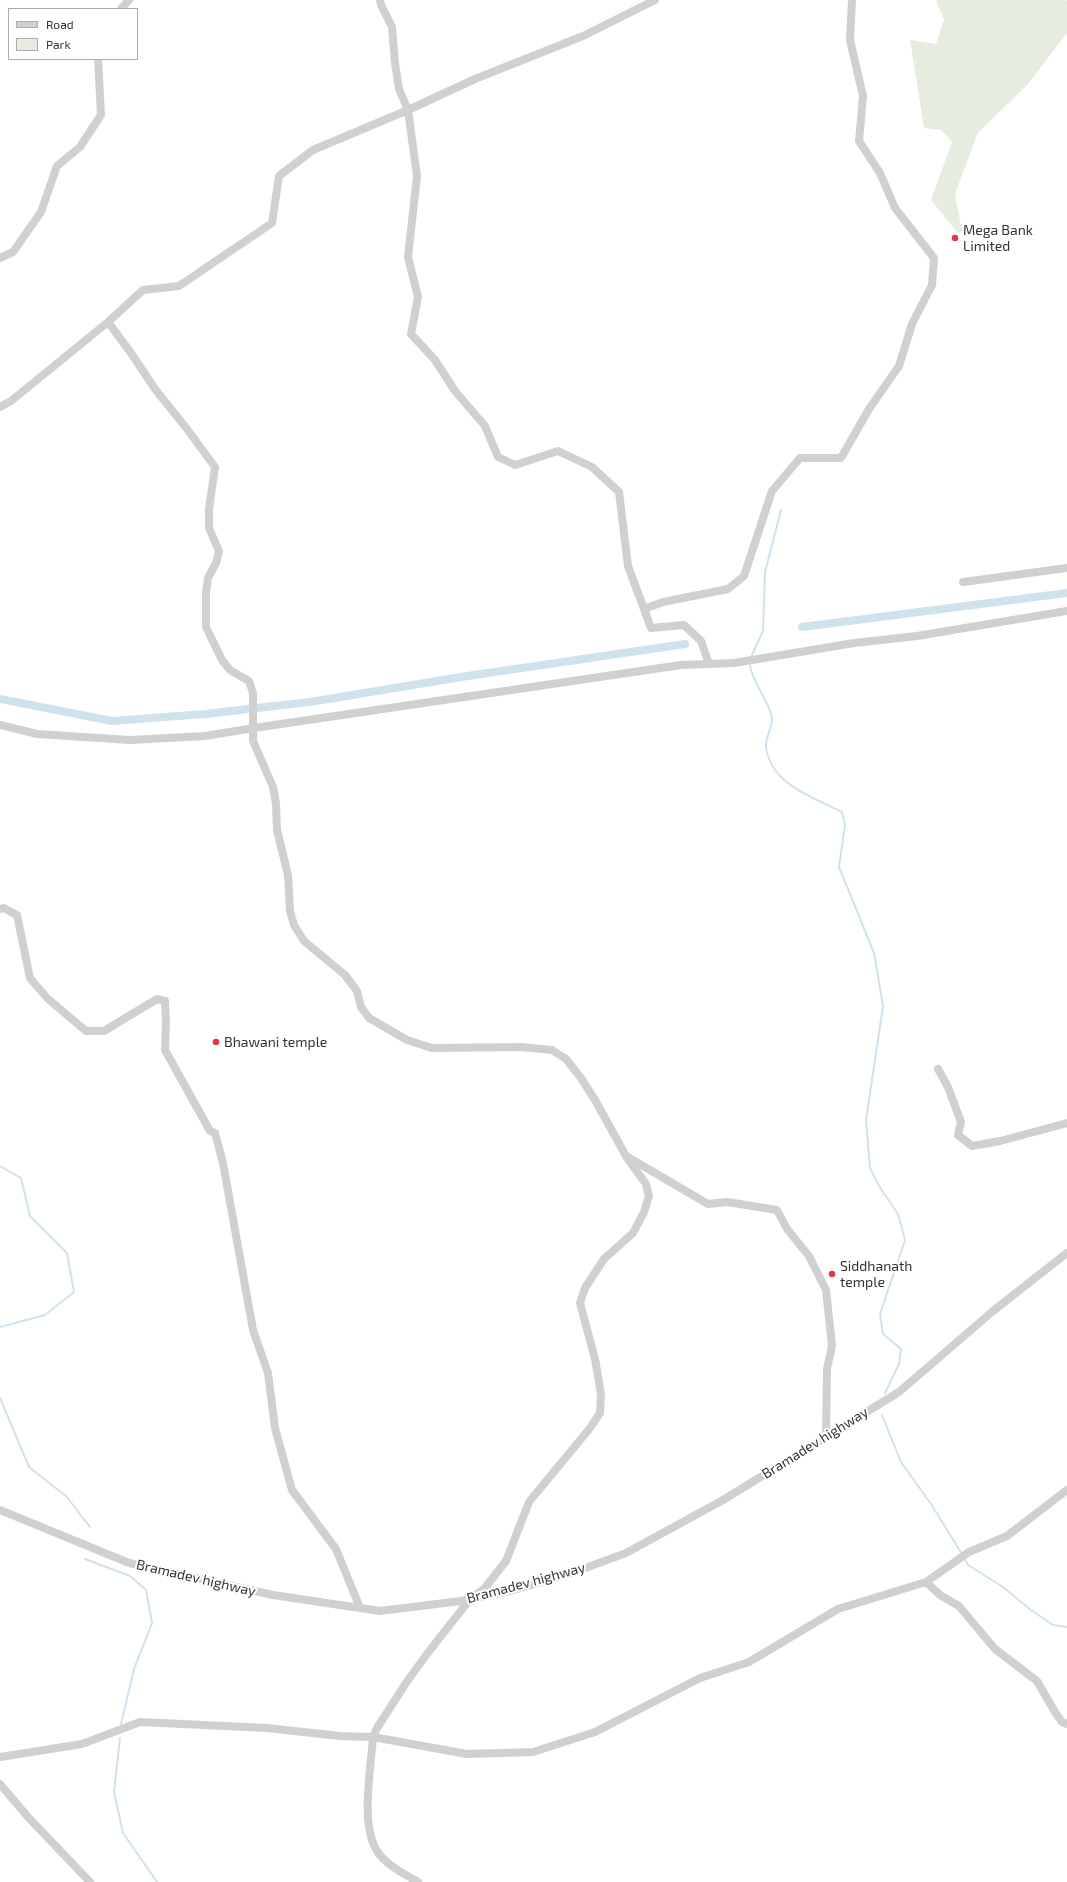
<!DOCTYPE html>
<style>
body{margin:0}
#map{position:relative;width:1067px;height:1882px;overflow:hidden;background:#fff;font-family:"Exo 2",sans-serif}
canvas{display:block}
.legend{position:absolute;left:8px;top:8px;width:130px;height:52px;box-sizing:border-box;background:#fff;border:1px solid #adadad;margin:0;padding:5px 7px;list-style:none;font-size:12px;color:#333}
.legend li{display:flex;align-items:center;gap:8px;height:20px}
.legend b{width:20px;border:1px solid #adadad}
</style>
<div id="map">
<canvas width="1067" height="1882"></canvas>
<ul class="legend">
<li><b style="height:5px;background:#d0d0d0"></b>Road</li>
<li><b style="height:11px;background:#e6ecdf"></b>Park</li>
</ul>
</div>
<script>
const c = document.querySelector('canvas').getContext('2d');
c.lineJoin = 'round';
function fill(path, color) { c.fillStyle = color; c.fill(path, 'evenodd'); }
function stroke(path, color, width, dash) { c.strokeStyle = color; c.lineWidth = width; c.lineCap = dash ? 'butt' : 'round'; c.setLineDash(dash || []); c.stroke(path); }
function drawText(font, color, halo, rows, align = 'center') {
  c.font = font + ' "Exo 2",sans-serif'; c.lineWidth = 4; c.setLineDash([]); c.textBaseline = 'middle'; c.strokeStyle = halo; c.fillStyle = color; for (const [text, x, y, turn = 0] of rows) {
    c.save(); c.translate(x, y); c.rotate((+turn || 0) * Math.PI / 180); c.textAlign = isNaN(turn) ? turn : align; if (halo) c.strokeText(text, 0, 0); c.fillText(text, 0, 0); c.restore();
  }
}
const green = new Path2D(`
 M936,0H1066L1067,2V33L1028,84L978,133L955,194L962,231L958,233L931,200L952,142L941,130L924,128L910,40L936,44L944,20Z`);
const stream = new Path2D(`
 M750,659L763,631L765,572L781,510
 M750,663C751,681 768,699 772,717C773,727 765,738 766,747C771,785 813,797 842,812L845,825L839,867L874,953L883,1006L866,1120L870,1168L879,1186L898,1214L905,1240L880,1314L883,1334L901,1349L899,1364L885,1393
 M0,1166L21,1178L30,1216L67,1253L74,1292L45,1315L0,1327
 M0,1398L29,1467L66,1496L90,1527
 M882,1415L901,1462L931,1504L962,1554
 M964,1558L968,1565L1003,1587L1031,1610L1053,1625L1067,1627
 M85,1559L130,1576L146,1590L152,1623L134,1669L121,1724
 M120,1738L114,1792L123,1833L157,1882`);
const canal = new Path2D(`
 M802,627L1067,593
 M0,699L112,721L205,714L310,702L461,677L685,644`);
const minor = new Path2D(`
 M380,0L381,5L392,27L395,63L399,89L408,110L417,176L408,257L418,297L411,334L435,360L455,391L485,426L498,457L515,465L558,451L592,467L619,492L628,566L651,628L684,625L701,641L709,664
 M121,9L129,0
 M0,258L13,252L41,212L57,166L80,147L101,115L98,59
 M108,322L131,353L155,389L187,429L215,467L209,509V528L219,551L216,563L208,578L206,593V627L222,660L230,670L249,681L253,693V741L273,787L276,804L277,830L288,875L290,911L294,925L304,941L345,975L357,991L361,1007L369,1018L407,1040L432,1048L521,1047L552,1050L566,1059L581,1078L595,1100L626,1156L708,1204L727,1202L777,1210L787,1229L809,1256L826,1290L832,1346L827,1369L826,1436
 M0,407L11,401L108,322L143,290L179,286L272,223L279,176L313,150L408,110L475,79L583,36L655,0
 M963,582L1067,568
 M644,609L663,602L728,589L744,576L772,491L800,458H841L869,409L899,366L912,324L932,285L934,258L895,208L880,173L859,141L863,96L850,40L852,0
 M0,725L37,734L130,740L205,736L254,728L681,665L734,663L854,643L917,636L1067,611
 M0,909L4,908L17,915L30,978L47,998L86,1031H104L157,999L165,1001L166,1022L165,1050L210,1131L215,1133L223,1163L253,1330L268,1373L275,1428L292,1490L336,1549L360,1608
 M938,1069L948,1087L961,1122L958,1135L972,1146L1000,1141L1067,1123
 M0,1510L129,1563L273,1595L380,1611L461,1601L514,1590L569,1574L626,1553L723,1500L899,1392L993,1311L1067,1253
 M926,1582L940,1595L959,1606L995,1649L1037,1681L1055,1712L1062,1722L1067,1724
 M0,1757L82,1744L140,1722L267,1728L340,1736L373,1737L467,1754L533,1752L595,1732L700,1678L749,1662L838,1609L926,1582L969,1552L1007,1536L1067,1490
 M0,1784L28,1817L90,1882
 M418,1882C404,1874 386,1865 377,1851C360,1825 371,1767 373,1737L377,1728L408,1680L430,1650L471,1598L484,1589L506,1561L529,1502L590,1428L600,1413L601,1394L595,1359L580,1303L585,1288L604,1259L633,1233L644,1212L649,1196L646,1184L627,1158`);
const markers = [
 [955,238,4,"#e63946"],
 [216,1042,4,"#e63946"],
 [832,1274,4,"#e63946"]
];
const poiNames = [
 ["Mega Bank",963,230],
 ["Limited",963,246],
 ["Bhawani temple",224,1042],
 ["Siddhanath",840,1266],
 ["temple",840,1282]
];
const streetNames = [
 ["Bramadev highway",815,1443,-32],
 ["Bramadev highway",196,1578,13],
 ["Bramadev highway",526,1583,-15]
];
fill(green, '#e6ecdf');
stroke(stream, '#cfe2ee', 2);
stroke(canal, '#cfe2ee', 8);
stroke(minor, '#d0d0d0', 8);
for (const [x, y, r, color] of markers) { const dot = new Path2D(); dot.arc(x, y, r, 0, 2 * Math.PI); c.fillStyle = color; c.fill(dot); stroke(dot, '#fff', 1.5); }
drawText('14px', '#333', '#fff', poiNames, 'left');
drawText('14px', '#333', '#fff', streetNames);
</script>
